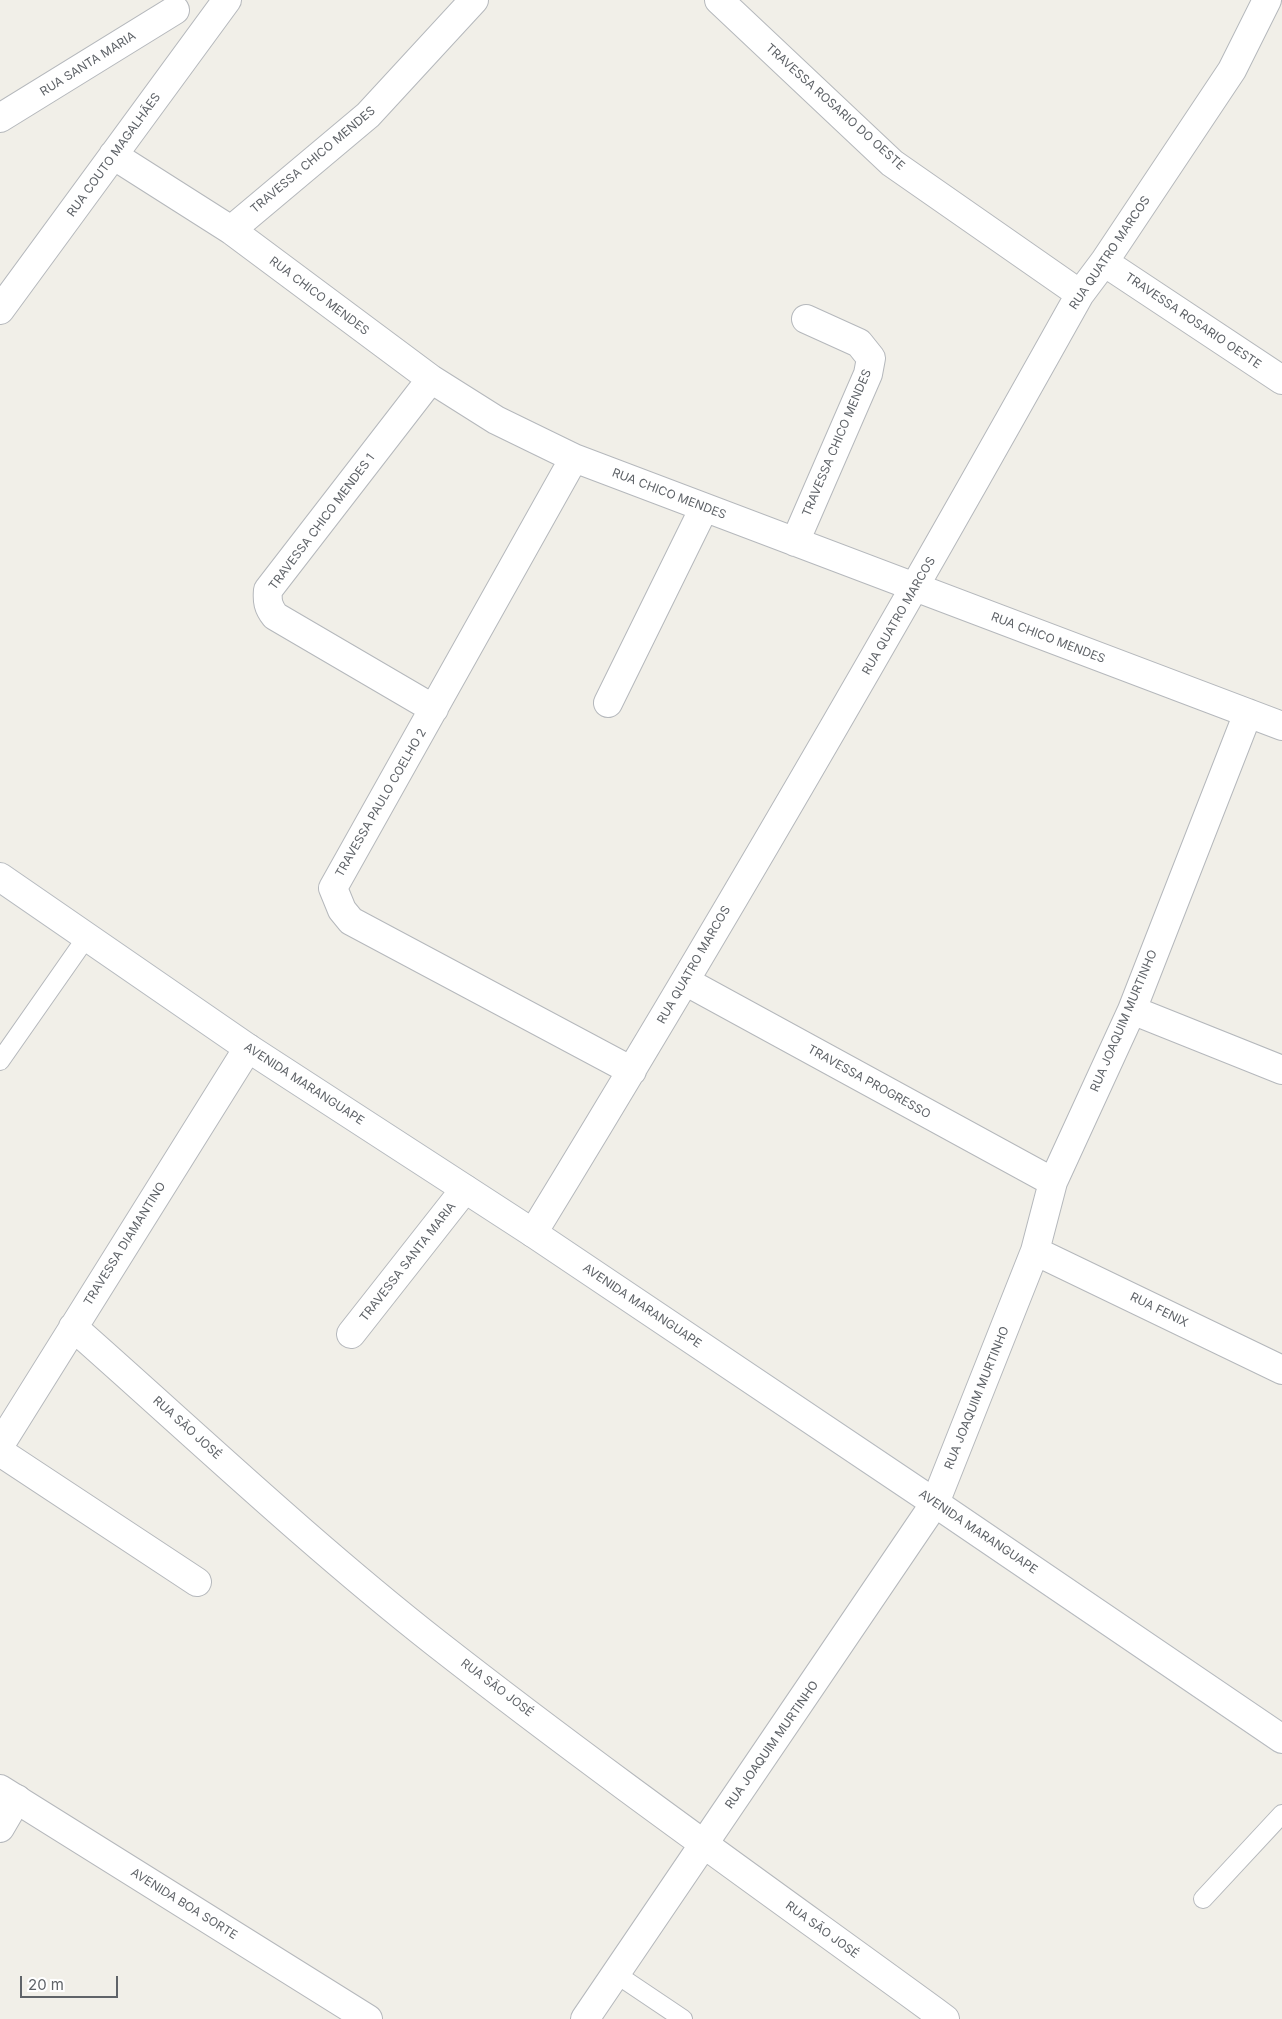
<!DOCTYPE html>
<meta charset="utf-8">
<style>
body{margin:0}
#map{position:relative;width:1282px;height:2019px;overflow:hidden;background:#f1efe8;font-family:Inter,sans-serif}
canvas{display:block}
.scale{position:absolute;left:20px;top:1976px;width:98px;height:22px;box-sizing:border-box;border:2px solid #5f6368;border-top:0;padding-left:6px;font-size:15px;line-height:18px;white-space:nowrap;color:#5f6368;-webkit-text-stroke:4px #fff;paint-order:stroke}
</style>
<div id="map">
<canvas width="1282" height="2019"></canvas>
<div class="scale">20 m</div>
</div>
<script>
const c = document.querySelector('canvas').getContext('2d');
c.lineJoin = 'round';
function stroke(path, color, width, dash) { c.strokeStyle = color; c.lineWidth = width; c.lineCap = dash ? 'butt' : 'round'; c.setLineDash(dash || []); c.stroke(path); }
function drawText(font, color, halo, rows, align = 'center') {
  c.font = font + ' Inter,sans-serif'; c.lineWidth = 4.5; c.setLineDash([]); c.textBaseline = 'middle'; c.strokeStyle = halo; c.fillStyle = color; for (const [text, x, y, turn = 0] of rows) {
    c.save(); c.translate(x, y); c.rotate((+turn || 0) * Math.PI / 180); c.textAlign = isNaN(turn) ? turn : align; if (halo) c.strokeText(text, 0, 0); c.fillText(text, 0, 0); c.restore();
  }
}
const service = new Path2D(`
 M0,1061L86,938
 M1203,1899L1282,1814
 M616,1974L683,2019`);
const minor = new Path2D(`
 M719,0L892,163L1080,294
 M0,118L175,10
 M113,155L231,230L431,379L496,420L574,458L1282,726
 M231,230L368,115L474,0
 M1104,262L1282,380
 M0,310L227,0
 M431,379L268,590C267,601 268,607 275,616L434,709
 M574,458L333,888L342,910L351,921L632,1071
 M795,542L868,374L871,358L859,343L806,319
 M608,703L704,508
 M685,981L1053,1182
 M1132,1010L1282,1070
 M533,1233C722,924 903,611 1080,294L1104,262L1232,70L1267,0
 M1035,1251L1282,1370
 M73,1327C193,1433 310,1544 436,1643C602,1773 775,1895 945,2019
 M351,1334L465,1189
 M0,1445L248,1048
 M0,1452L197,1582
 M0,1828L17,1799
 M585,2019L935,1503L1035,1251L1053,1182L1132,1010L1248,713`);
const tertiary = new Path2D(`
 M0,1789L368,2019`);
const secondary = new Path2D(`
 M0,877L248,1048L533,1233L935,1503L1282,1739`);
const streetNames = [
 ["RUA SANTA MARIA",88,64,-32],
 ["TRAVESSA ROSARIO DO OESTE",835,107,42],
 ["RUA COUTO MAGALHÃES",114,155,-54],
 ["TRAVESSA CHICO MENDES",313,160,-40],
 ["RUA QUATRO MARCOS",1110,253,-56],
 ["RUA CHICO MENDES",319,296,37],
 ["TRAVESSA ROSARIO OESTE",1193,321,34],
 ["TRAVESSA CHICO MENDES",837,443,-67],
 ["RUA CHICO MENDES",669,494,21],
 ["TRAVESSA CHICO MENDES 1",322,522,-53],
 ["RUA QUATRO MARCOS",899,616,-60],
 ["RUA CHICO MENDES",1048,638,21],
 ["TRAVESSA PAULO COELHO 2",381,803,-60],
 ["RUA QUATRO MARCOS",694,965,-60],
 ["RUA JOAQUIM MURTINHO",1124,1021,-67],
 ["TRAVESSA PROGRESSO",869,1082,29],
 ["AVENIDA MARANGUAPE",304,1084,33],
 ["TRAVESSA DIAMANTINO",125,1244,-58],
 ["TRAVESSA SANTA MARIA",408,1262,-52],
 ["AVENIDA MARANGUAPE",642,1306,34],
 ["RUA FENIX",1159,1310,26],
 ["RUA JOAQUIM MURTINHO",977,1398,-68],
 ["RUA SÃO JOSÉ",187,1428,42],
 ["AVENIDA MARANGUAPE",978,1532,34],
 ["RUA SÃO JOSÉ",497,1688,37],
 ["RUA JOAQUIM MURTINHO",772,1745,-55],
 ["AVENIDA BOA SORTE",184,1904,32],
 ["RUA SÃO JOSÉ",822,1930,36]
];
stroke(service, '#b5b8bc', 20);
stroke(minor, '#b5b8bc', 30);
stroke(tertiary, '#b5b8bc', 30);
stroke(secondary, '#b6babf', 30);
stroke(service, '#fff', 18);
stroke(minor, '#fff', 28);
stroke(tertiary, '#fff', 28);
stroke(secondary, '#fff', 28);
drawText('12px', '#5f6368', '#fff', streetNames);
</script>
